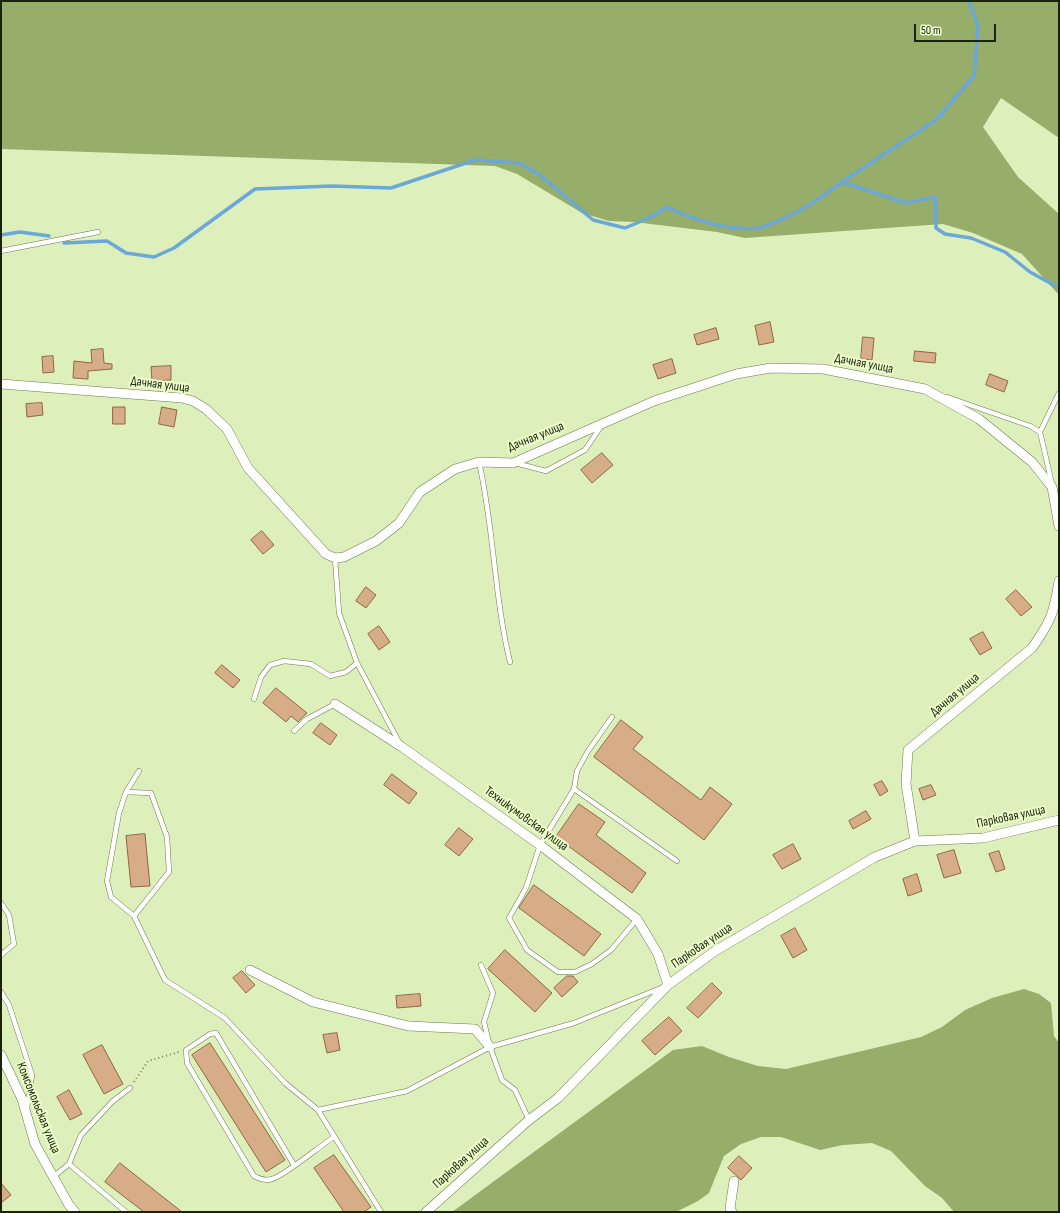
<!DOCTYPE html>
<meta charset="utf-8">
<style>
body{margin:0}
#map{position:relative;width:1060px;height:1213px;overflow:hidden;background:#ddf0bc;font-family:"Sofia Sans Condensed",sans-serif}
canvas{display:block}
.frame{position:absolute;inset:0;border:2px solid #1b220e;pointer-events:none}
.scale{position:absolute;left:914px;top:24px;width:82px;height:18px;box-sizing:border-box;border:2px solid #1b220e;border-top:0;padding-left:5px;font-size:12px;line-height:14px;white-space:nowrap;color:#1b220e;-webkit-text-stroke:3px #ebfdc9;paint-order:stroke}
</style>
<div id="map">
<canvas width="1060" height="1213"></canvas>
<div class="frame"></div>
<div class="scale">50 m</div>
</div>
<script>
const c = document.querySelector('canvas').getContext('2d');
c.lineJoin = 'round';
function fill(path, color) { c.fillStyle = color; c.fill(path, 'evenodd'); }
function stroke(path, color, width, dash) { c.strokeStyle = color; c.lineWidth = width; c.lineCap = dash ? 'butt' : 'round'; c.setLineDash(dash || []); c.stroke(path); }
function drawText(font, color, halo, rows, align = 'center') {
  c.font = font + ' "Sofia Sans Condensed",sans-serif'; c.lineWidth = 4; c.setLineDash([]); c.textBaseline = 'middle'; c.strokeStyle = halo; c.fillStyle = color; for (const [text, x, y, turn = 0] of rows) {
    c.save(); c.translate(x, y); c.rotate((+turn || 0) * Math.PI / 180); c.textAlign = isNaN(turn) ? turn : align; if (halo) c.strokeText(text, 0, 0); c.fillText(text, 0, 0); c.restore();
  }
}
const forest = new Path2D(`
 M1,1H1059V138L1001,98L983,127L1018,177L1059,214V295L1022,254L973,233L943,224L745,238L717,232L634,222L609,221L582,213L517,174L495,166L1,149Z
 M1024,989L1039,994L1051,1003L1054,1036L1059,1043V1212H954L942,1198L925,1186L891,1151L872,1143L843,1145L820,1150L781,1137H761L741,1144L724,1156L709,1193L698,1201L676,1212H452L673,1050L702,1046L729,1057L758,1066L786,1069L921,1037L942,1027L965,1010L992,998Z`);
const stream = new Path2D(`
 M842,182L936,120L974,76L978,26L969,1
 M1,235L20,232L49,236
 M64,243L107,241L126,253L154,257L174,248L255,189L332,186L391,188L475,160L519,163L540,175L593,220L625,228L649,218L667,207C694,220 728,231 759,228C764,227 769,224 773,223C800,213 820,198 842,182L906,203L935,197L936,228L945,234L971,238L1005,252L1030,272L1059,288`);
const building = new Path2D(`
 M770,322L774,342L759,345L755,326Z
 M716,328L719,339L697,345L694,335Z
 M863,337L874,338L872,360L861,359Z
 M103,349L104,363L112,364V369L88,371V379L73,378L74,361L92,363L91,350Z
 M915,351L936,353L935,363L914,361Z
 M53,356L54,372L43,373L42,357Z
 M672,359L676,373L658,379L653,365Z
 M171,366V380L152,381L151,367Z
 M990,374L1008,381L1004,392L986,385Z
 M42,403L43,415L27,417L26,404Z
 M113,407H125V424H113Z
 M162,407L177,410L174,427L159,424Z
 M602,453L613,465L592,483L581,470Z
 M262,531L274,545L263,554L251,540Z
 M366,587L376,595L366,608L356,601Z
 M1016,590L1032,607L1021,616L1006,599Z
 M379,626L390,642L379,650L368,634Z
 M983,632L992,648L980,655L970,639Z
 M222,665L240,680L233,688L215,673Z
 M276,688L307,713L298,722L291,716L286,722L263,703Z
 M621,720L643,737L633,749L701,800L710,787L732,804L704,840L594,757Z
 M321,723L337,735L330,745L313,733Z
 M392,774L417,793L409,804L384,785Z
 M882,781L888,791L880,796L874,785Z
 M931,785L936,795L923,800L919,789Z
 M579,804L605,822L596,835L646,873L632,893L556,837Z
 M866,811L871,819L853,829L849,821Z
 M459,828L473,839L459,856L445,845Z
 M145,834L150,886L131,887L126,836Z
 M793,844L801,859L782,869L773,855Z
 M954,850L961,873L944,878L937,855Z
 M999,851L1005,869L996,872L989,854Z
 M917,874L922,891L908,896L903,879Z
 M534,885L601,934L584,956L519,908Z
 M795,928L807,950L793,958L781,936Z
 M505,950L552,993L535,1012L488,969Z
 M242,971L255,985L246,993L233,978Z
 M567,976H573L578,982L562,997L554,988Z
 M712,983L722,993L698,1018L687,1008Z
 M420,994L421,1006L397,1008L396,996Z
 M669,1017L682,1031L655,1055L642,1041Z
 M337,1033L340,1050L327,1053L323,1035Z
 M210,1043L285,1160L266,1172L192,1055Z
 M102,1045L123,1084L104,1094L83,1055Z
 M69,1090L82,1114L70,1120L57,1097Z
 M334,1155L371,1207L364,1212H344L314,1168Z
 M739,1156L752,1168L741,1180L728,1168Z
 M120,1163L182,1212H144L105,1182Z
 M1,1183L11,1195L1,1203Z`);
const path = new Path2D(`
 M134,1082L148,1061L179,1052`);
const service = new Path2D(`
 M1,251L98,232
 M947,397L1030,426L1040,432L1052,484
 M1040,432L1059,393
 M479,462C494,528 494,596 510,662
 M515,463L546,471L585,450L602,425
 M335,558L339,613L357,663L400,744
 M254,699L261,677L270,665L284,661L311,664L330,676L346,672L357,663
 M612,717L588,751L577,771L574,789L540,845L526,888L509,918L527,950L558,972H575L592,964L611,950L637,919
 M294,731L307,719L335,704
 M139,771L126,792L119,813L107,881L111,897L134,916L165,980L225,1018L285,1083L318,1110L381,1212
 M574,789L677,861
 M126,792L151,793L167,837L169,872L134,916
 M1,903L9,915L14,944L1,955
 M481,965L493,993L484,1022L490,1047L502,1080L515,1090L529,1120
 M1,992L9,1005L32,1075L27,1108
 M318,1110L407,1091L490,1047L574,1023L661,988
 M69,1164L81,1135L113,1101L130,1088
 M294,1165L216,1033L210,1034L186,1050L187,1063L254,1176C260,1179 265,1181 272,1179C283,1177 321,1145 334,1137
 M53,1177L69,1164L126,1212`);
const minor = new Path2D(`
 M1,384L182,398L193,401L206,409L227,429L248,468L326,554L335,558L344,557L376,541L399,523L420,492L455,469L479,462L513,463L654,401L736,374L771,368L823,369L925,389L979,419L1032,462L1052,487L1059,526
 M335,704L402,747L540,845L637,919L658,954L668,985
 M915,841L906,784L908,750L1032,648C1051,621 1054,613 1059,581
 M250,970L313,1002L408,1026L475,1029L490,1047
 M1,1055L22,1099L35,1144L69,1205L75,1212
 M426,1212L529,1120L558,1098L668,985L715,951L875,857L915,841L983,838L1059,820
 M732,1212L730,1208L734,1181`);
const streetNames = [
 ["Дачная улица",864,364,11],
 ["Дачная улица",160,385,7],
 ["Дачная улица",536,437,-22],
 ["Дачная улица",955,695,-40],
 ["Парковая улица",1011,817,-12],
 ["Техникумовская улица",526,819,36],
 ["Парковая улица",702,946,-34],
 ["Комсомольская улица",38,1108,68],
 ["Парковая улица",461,1163,-42]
];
fill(forest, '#97ad6a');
stroke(stream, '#6ba7d7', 3.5);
fill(building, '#d7ad88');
stroke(building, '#8d6642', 1);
stroke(service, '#6a7a4a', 5.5);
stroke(minor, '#6a7a4a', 10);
stroke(path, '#75815f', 2, [1, 3]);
stroke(service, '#fff', 4.5);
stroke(minor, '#fff', 9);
drawText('13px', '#1b220e', '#ebfdc9', streetNames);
</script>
